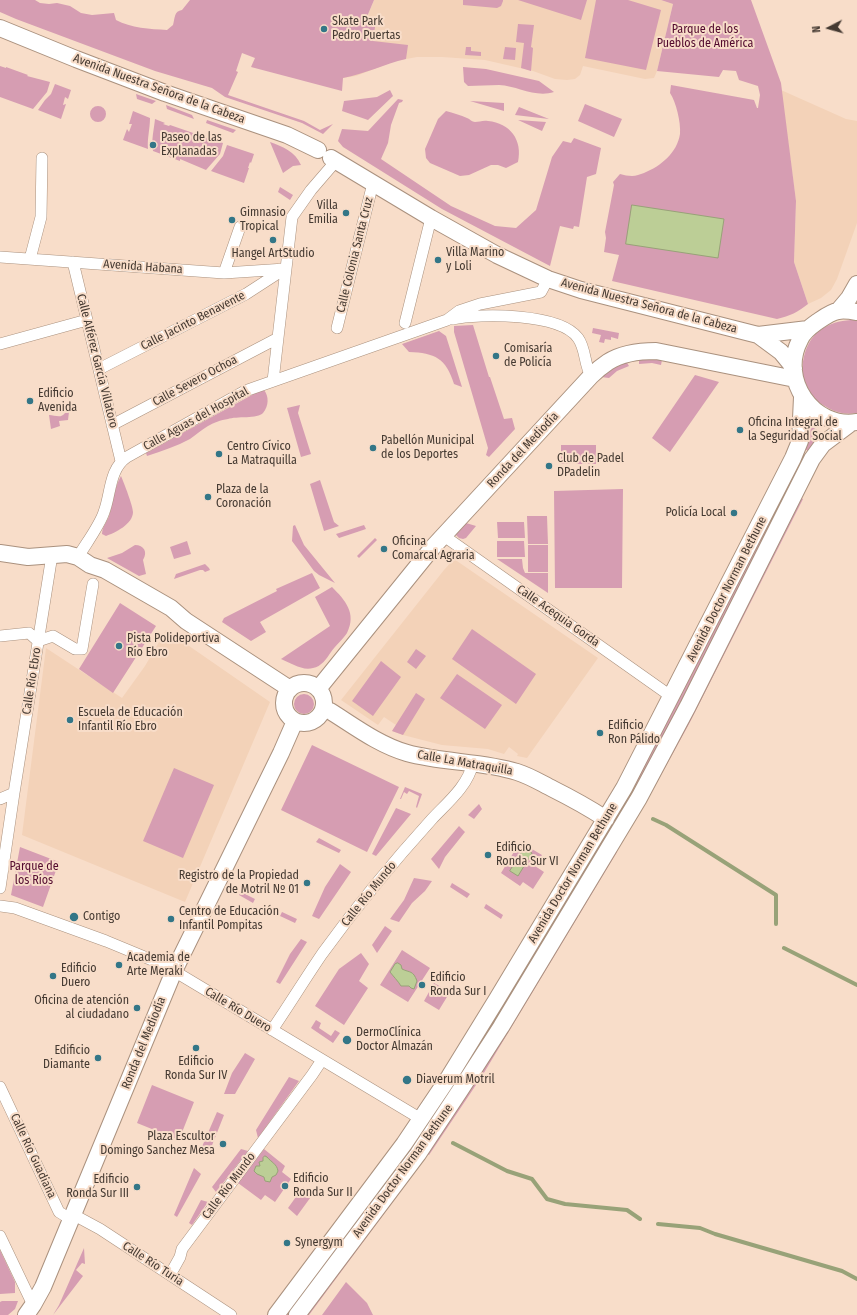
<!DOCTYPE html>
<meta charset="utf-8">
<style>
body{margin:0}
#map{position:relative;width:857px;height:1315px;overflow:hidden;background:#f8ddc9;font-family:"Fira Sans Condensed",sans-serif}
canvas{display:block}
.north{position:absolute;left:809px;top:8px;width:40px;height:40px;-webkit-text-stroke:3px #f8ddc9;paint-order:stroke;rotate:264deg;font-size:11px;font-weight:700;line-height:16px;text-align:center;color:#453a32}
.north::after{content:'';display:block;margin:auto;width:14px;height:18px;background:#453a32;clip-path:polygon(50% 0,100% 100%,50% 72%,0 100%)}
</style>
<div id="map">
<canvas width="857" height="1315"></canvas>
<div class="north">N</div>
</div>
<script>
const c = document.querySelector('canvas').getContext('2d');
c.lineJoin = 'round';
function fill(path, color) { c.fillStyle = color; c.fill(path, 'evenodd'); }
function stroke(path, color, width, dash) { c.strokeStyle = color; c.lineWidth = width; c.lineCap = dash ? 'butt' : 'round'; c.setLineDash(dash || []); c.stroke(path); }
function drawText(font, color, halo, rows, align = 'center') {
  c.font = font + ' "Fira Sans Condensed",sans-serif'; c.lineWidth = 4; c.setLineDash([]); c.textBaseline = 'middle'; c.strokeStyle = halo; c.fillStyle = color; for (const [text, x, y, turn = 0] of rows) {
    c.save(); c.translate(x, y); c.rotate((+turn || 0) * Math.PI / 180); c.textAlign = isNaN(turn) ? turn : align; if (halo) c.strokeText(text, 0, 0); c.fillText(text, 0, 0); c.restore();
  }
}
const built = new Path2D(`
 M374,0H661L673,4L657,71L654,78L645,79L583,66L580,75L575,79L567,80L555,79L533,71L485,60L442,57H417L395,61L356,76L343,78Z
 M781,90L846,119L857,121V223L837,279L831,290L821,298L808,304L794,262L796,201Z
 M454,559L598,658L527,758L517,756L518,754L509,747L504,754L488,749L442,745L403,735L392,731L396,725L384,717L378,725L341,700L444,570Z
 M166,630L270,702L185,902L22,835L46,648L122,698L145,666Z`);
const green = new Path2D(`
 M0,0H35L40,3L49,4L57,3L70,6L81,13L92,15L114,13L116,20C131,28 150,29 167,30L173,25C175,18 174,11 182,10L190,0H374L364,24L375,27L373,41L408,45L406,59C384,64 365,74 343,78L342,91L251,67L255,58L242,53L236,71L238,72L228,95L304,121L320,130L333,124L323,134L302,123L225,97L212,88L155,71L16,19L0,12Z
 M463,0H503V1L501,6L497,8L463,5Z
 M518,0H587L581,20Z
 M596,0H628L661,10L646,70L585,58Z
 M661,0H751L781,83L796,201L794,262L808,304C798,312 790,316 777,319L612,281L619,255L604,252L606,238L605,232L614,185L613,182L620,174C624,175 628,176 632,176C636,176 640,174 644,173C661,166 677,153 680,134C681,122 676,102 670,93L671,85L754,100L757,108H758L760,95L758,86L739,80L736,71L723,70L719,77L657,71L673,4Z
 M518,24L534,25L531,47L533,48L531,71L521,68L524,43L516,42Z
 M466,47H471V51L481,52V56L465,55Z
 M505,47L516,48L515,60L503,59Z
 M0,66L6,68V67L28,75L27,76L50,82L47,92L33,109L0,97Z
 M463,67L486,69L539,81L554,92C535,98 518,86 499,85C489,85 478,86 468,86L464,82Z
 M55,84L71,90L68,99L65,97L63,105L66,104L61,119L38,110L45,100L51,94Z
 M390,90L393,96L368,120L342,111L344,101L377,97Z
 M136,94L156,101L152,104L137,99Z
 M398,99L403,100L402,102L399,103L391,125L388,143L381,159L451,206L495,226L516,228L536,210L552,157L563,141L571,143L574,138L601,148L596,174L587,177L579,227L574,226L573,229L560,226L550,266L442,209L343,147L338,141L342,129L368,131Z
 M470,101L504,103V111Z
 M585,104L622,119L614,137L578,121Z
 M166,105L192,115L194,119L167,109Z
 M90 114a8 8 0 1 1 16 0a8 8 0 1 1-16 0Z
 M519,107L549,119L515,115Z
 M133,111L150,118C150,129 147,139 148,149L123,140L127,129L129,132L132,124H129Z
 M446,111C453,113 461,115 467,118C470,119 472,122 475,122C479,122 483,120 488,121C510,123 523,140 518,162L506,168L498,165H491L469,175L460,176L430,163L426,158L425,149L438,119Z
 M155,119L165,123L163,124L169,126L170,125L199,135L197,136L203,138L204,137L223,143L220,154L206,170L180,159V161L153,151C151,140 154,130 155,119Z
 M207,120L236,130L233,133L206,123Z
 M518,120L546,122L542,131Z
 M270,142C283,147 295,151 301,165L293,166L283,173Z
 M227,145L254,154L251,163L250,162L248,168H249L244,183L211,171L223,156Z
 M280,187L293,195L290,200L278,192Z
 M855,320H857V413C848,415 838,413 830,409C823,405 813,400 808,392C797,372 803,340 823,328C834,322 843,320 855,320Z
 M473,325L489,377H490L504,419L512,418L515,429L489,457L486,455L488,448L454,332V326Z
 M593,328L619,333L618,339L611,337V340L605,339L604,343L599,342L601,335L592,333Z
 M439,331L446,336L462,387L454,384C446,358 435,353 409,352L402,344Z
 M653,358L662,360L661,365L652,363L639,364V359Z
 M626,361L629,366L617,371L609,378L601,377L615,366Z
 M695,375L719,382L670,452L652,438Z
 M261,390H264C269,396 269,406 263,413C258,419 236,416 228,419C221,420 213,423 208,426C201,430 196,435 190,439C177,446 162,451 147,456L146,453Z
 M300,405L298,413L311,454L301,457L287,408Z
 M69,412L68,420L59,421L60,426L51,429L49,415C55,415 61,419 65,413Z
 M808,425L823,433L808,451L805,449Z
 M561,445H596V464H561Z
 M121,476C124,483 133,506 133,512C133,524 115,533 106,536L102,534C102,527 107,522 109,516C113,504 114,487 121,476Z
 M320,480L334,522L339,526L324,531L310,484Z
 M623,489L622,588H555L554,491Z
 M786,489L789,491L667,730L636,787L633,785Z
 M801,498L803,499L689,724L649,797L647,796Z
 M527,516H547L548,544H528Z
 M497,522H524L525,538H498Z
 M466,523L476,526L466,538L463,539L459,538L455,534Z
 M295,525L304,545L335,583L319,575L314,571L292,541L293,526Z
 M364,525L366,529L339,538L336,534Z
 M375,538L377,540L359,558L357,556Z
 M187,541L191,554L174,559L170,547Z
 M524,541L525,557H497V541Z
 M135,545C144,545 148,552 143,560L146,574L139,576L107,558L122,553Z
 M528,545H548V572H528Z
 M497,559H522L523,568L525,573H548V593Z
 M205,564L209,568L210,570L205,572L203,570H200L174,579L176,574Z
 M312,573L320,588L260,622L266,632L251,641L222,622L224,618L277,591L276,589Z
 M332,587C345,600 357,613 347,633C344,638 335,646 331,652C327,658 321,667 313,668C302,671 291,663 281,659L330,626L315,597Z
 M120,603L156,626L113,693L79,669Z
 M472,629L536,674L516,704L452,659Z
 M416,649L426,656L416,669L407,662Z
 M381,661L401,677L373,716L352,701Z
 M457,674L502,705L485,729L440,698Z
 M416,693L425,699L403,735L392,731Z
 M294 704a10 10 0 1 1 20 0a10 10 0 1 1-20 0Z
 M312,745L399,787L367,852L281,810Z
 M174,768L214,785L183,858L143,841Z
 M405,787L422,794L417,808L416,807L419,796L409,791L407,794L404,792L401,799H400Z
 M627,795L631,798L472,1062L416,1145L412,1142Z
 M479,804L482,809L474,819L468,815Z
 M396,808L411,814L376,856L372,854Z
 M459,826L465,832L445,857L439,869L431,859Z
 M319,838L341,850L339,853L316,842Z
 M520,842L542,855L535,866L544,872L533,889L523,882L520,886L501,873Z
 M20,847L59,862L43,907L11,895Z
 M615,850L617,852L482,1076L429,1155L427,1154Z
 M340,864L351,872L319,919L312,916L325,887Z
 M414,878L432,881L425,891L412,903L399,922L390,919L404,900Z
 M452,883L470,894L467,898L450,887Z
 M241,892L255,899L253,903L239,895Z
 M486,904L503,915L501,919L484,908Z
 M282,912L297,919L295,923L280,916Z
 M385,926L392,931L377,953L372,945Z
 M301,939L307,942L280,984L276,982L290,954Z
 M402,950L430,968L408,1002L380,985Z
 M361,953L369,964L359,981L368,988L344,1025L315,1006L339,969Z
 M434,983L450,992L439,1010L424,1001Z
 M316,1020L321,1023L319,1028L331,1036L335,1030L340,1033L333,1043L311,1028Z
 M245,1053L255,1059L235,1094H224L232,1073Z
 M289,1077L299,1081L258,1138L256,1130Z
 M152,1085L194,1102L179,1140L137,1123Z
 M217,1112L224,1115L209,1153L201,1149Z
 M241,1149L248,1151L216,1192L212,1187Z
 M264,1149L285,1166L282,1172L291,1179L275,1202L265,1195L261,1200L238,1183Z
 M405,1152L409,1155L290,1315H283Z
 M420,1162L421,1164L309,1315H306Z
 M194,1168L201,1174L177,1217L174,1215Z
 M303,1187L313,1194L297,1216L288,1208Z
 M201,1200L208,1202L192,1225L189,1223Z
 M84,1248L85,1264L82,1263L76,1270L83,1276L53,1315L59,1305Z
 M0,1250L15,1282V1293L0,1294Z
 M346,1282L367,1303L373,1315H322Z
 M2,1301H18L15,1309L8,1315H0V1302Z`);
const water = new Path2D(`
 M632,205L724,219L718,258L626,244Z
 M524,849L532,853L518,876L510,871Z
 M398,963L401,965L402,969C410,973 413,970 417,981L414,989L411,988L409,986H401C398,981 393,976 390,972L395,964Z
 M265,1156L267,1157C271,1162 277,1164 278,1171L276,1175L272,1177L270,1182L265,1181L264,1177L257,1174L254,1171L256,1166H260L259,1162L263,1161V1158Z`);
const stream = new Path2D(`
 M653,819L666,825L776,895V924
 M784,948L857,985
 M453,1143L507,1171L532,1179L547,1199L565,1204L627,1210L640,1219
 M658,1224L700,1228L715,1234L842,1271L857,1279`);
const street = new Path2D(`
 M0,257L224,273L285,269
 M30,259L41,217L42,158
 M73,262L121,461
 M224,273L240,227
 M452,319C480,313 560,313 578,338C586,349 584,364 591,376
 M405,323L431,218
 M337,328L373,183
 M0,344L87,320
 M99,369L246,294L283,270
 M273,381L292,217L311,190L336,161
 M112,425L278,338
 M444,536L672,697
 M78,557C85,545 100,525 104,512C111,494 109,469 127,457L245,391L447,320L459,311L480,304L541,292L548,279
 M0,636L29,633L38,641L53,636L75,649H82L93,584
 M0,799L14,793L52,555
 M0,888L14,793
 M0,906L15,908L106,941L164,965L421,1119
 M272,1030C289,1005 305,979 322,954C356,907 393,862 432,819C447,803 468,786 473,763
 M0,1087L59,1212L72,1220
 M74,1215L100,1229L231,1315
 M0,1236L33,1305
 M170,1275L180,1257L182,1249L312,1075L322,1060`);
const secondary = new Path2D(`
 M0,28L76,59L165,93L287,135L318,150
 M331,158L431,218L497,255L548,279L581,290L758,335L781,352L794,368
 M838,311L849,298L857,284
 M857,312C851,311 844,310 838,311C831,312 823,318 817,322C810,327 803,332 800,340C779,379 813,429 857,422
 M758,335L808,329
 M0,553L28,557L67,554L78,557L90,565L105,570L171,608L186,621L290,689
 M284 703a20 20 0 1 1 40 0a20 20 0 1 1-40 0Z
 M318,689L433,547L591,376C596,371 602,366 608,362C622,353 640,351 656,351L795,379
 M323,710L330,711C354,726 379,745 407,753C443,763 482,761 517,772C530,776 541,783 553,789C571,798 589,808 606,819
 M26,1315L33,1305L43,1287L174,971L281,753L295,721
 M276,1315L404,1144L449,1077L497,999L624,788L793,458L800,441L802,397
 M297,1315L418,1154L461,1089L501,1027L639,798L688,706L812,459L823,444L851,423`);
const markers = [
 [324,29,4,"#337687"],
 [153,145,4,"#337687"],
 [346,213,4,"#337687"],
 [232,220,4,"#337687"],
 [273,240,4,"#337687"],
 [438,260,4,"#337687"],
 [496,356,4,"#337687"],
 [30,401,4,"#337687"],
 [740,430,4,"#337687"],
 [373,448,4,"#337687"],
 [219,454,4,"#337687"],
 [549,466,4,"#337687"],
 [208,497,4,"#337687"],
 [734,513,4,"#337687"],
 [384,549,4,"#337687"],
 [119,646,4,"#337687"],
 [70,720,4,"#337687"],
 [600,733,4,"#337687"],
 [488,855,4,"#337687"],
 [307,883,4,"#337687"],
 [74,917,5,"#337687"],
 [171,919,4,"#337687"],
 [119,965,4,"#337687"],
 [53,976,4,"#337687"],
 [422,985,4,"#337687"],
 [137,1008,4,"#337687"],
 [347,1040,5,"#337687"],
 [196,1048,4,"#337687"],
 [98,1058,4,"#337687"],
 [407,1080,5,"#337687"],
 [223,1144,4,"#337687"],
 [285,1186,4,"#337687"],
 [137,1187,4,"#337687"],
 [287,1243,4,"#337687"]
];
const poiNames = [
 ["Skate Park",332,22],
 ["Pedro Puertas",332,36],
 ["Paseo de las",161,138],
 ["Explanadas",161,152],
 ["Villa",338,206,"right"],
 ["Emilia",338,220,"right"],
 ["Gimnasio",240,213],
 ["Tropical",240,227],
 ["Villa Marino",446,253],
 ["y Loli",446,267],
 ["Hangel ArtStudio",273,254,"center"],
 ["Comisaría",504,349],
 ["de Policía",504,363],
 ["Edificio",38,394],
 ["Avenida",38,408],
 ["Oficina Integral de",748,423],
 ["la Seguridad Social",748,437],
 ["Pabellón Municipal",381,441],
 ["de los Deportes",381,455],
 ["Centro Cívico",227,447],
 ["La Matraquilla",227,461],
 ["Club de Padel",557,459],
 ["DPadelin",557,473],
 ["Plaza de la",216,490],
 ["Coronación",216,504],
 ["Policía Local",726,513,"right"],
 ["Oficina",392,542],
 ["Comarcal Agraria",392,556],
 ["Pista Polideportiva",127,639],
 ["Río Ebro",127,653],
 ["Escuela de Educación",78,713],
 ["Infantil Río Ebro",78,727],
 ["Edificio",608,726],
 ["Ron Pálido",608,740],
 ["Edificio",496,848],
 ["Ronda Sur VI",496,862],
 ["Registro de la Propiedad",299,876,"right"],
 ["de Motril Nº 01",299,890,"right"],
 ["Centro de Educación",179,912],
 ["Infantil Pompitas",179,926],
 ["Contigo",83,917],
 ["Academia de",127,958],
 ["Arte Meraki",127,972],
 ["Edificio",61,969],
 ["Duero",61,983],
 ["Edificio",430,978],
 ["Ronda Sur I",430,992],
 ["Oficina de atención",129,1001,"right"],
 ["al ciudadano",129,1015,"right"],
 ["DermoClínica",356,1033],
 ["Doctor Almazán",356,1047],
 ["Edificio",90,1051,"right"],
 ["Diamante",90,1065,"right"],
 ["Edificio",196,1062,"center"],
 ["Ronda Sur IV",196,1076,"center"],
 ["Diaverum Motril",416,1080],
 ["Plaza Escultor",215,1137,"right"],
 ["Domingo Sanchez Mesa",215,1151,"right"],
 ["Edificio",293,1179],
 ["Ronda Sur II",293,1193],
 ["Edificio",129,1180,"right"],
 ["Ronda Sur III",129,1194,"right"],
 ["Synergym",295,1243]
];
const parkNames = [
 ["Parque de los",705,30],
 ["Pueblos de América",705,44],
 ["Parque de",34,867],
 ["los Ríos",34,881]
];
const streetNames = [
 ["Avenida Nuestra Señora de la Cabeza",159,89,20],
 ["Calle Colonia Santa Cruz",355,255,-76],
 ["Avenida Habana",143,267,4],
 ["Avenida Nuestra Señora de la Cabeza",649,306,15],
 ["Calle Jacinto Benavente",193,321,-27],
 ["Calle Alférez García Villatoro",97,361,76],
 ["Calle Severo Ochoa",195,381,-28],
 ["Calle Aguas del Hospital",196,419,-29],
 ["Ronda del Mediodía",523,450,-47],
 ["Avenida Doctor Norman Bethune",727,589,-63],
 ["Calle Acequia Gorda",558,616,35],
 ["Calle Río Ebro",32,681,-81],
 ["Calle La Matraquilla",465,763,10],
 ["Avenida Doctor Norman Bethune",573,873,-59],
 ["Calle Río Mundo",369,894,-51],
 ["Calle Río Duero",238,1010,31],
 ["Ronda del Mediodía",144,1043,-68],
 ["Calle Río Guadiana",33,1156,65],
 ["Avenida Doctor Norman Bethune",403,1171,-54],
 ["Calle Río Mundo",229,1186,-53],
 ["Calle Río Turia",153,1264,33]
];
fill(built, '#f3d2b8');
fill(green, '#d69db2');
fill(water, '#bcce96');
stroke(water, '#98a278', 1);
stroke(stream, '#98a278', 4);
stroke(street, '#aa917e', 12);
stroke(secondary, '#aa917e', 18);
stroke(street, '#fff', 11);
stroke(secondary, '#fff', 16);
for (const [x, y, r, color] of markers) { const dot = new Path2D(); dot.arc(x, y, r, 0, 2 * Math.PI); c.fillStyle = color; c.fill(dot); stroke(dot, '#f8ddc9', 1.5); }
drawText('12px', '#453a32', '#f8ddc9', poiNames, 'left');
drawText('12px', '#530b2f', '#f8ddc9', parkNames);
drawText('12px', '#453a32', '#f8ddc9', streetNames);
</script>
